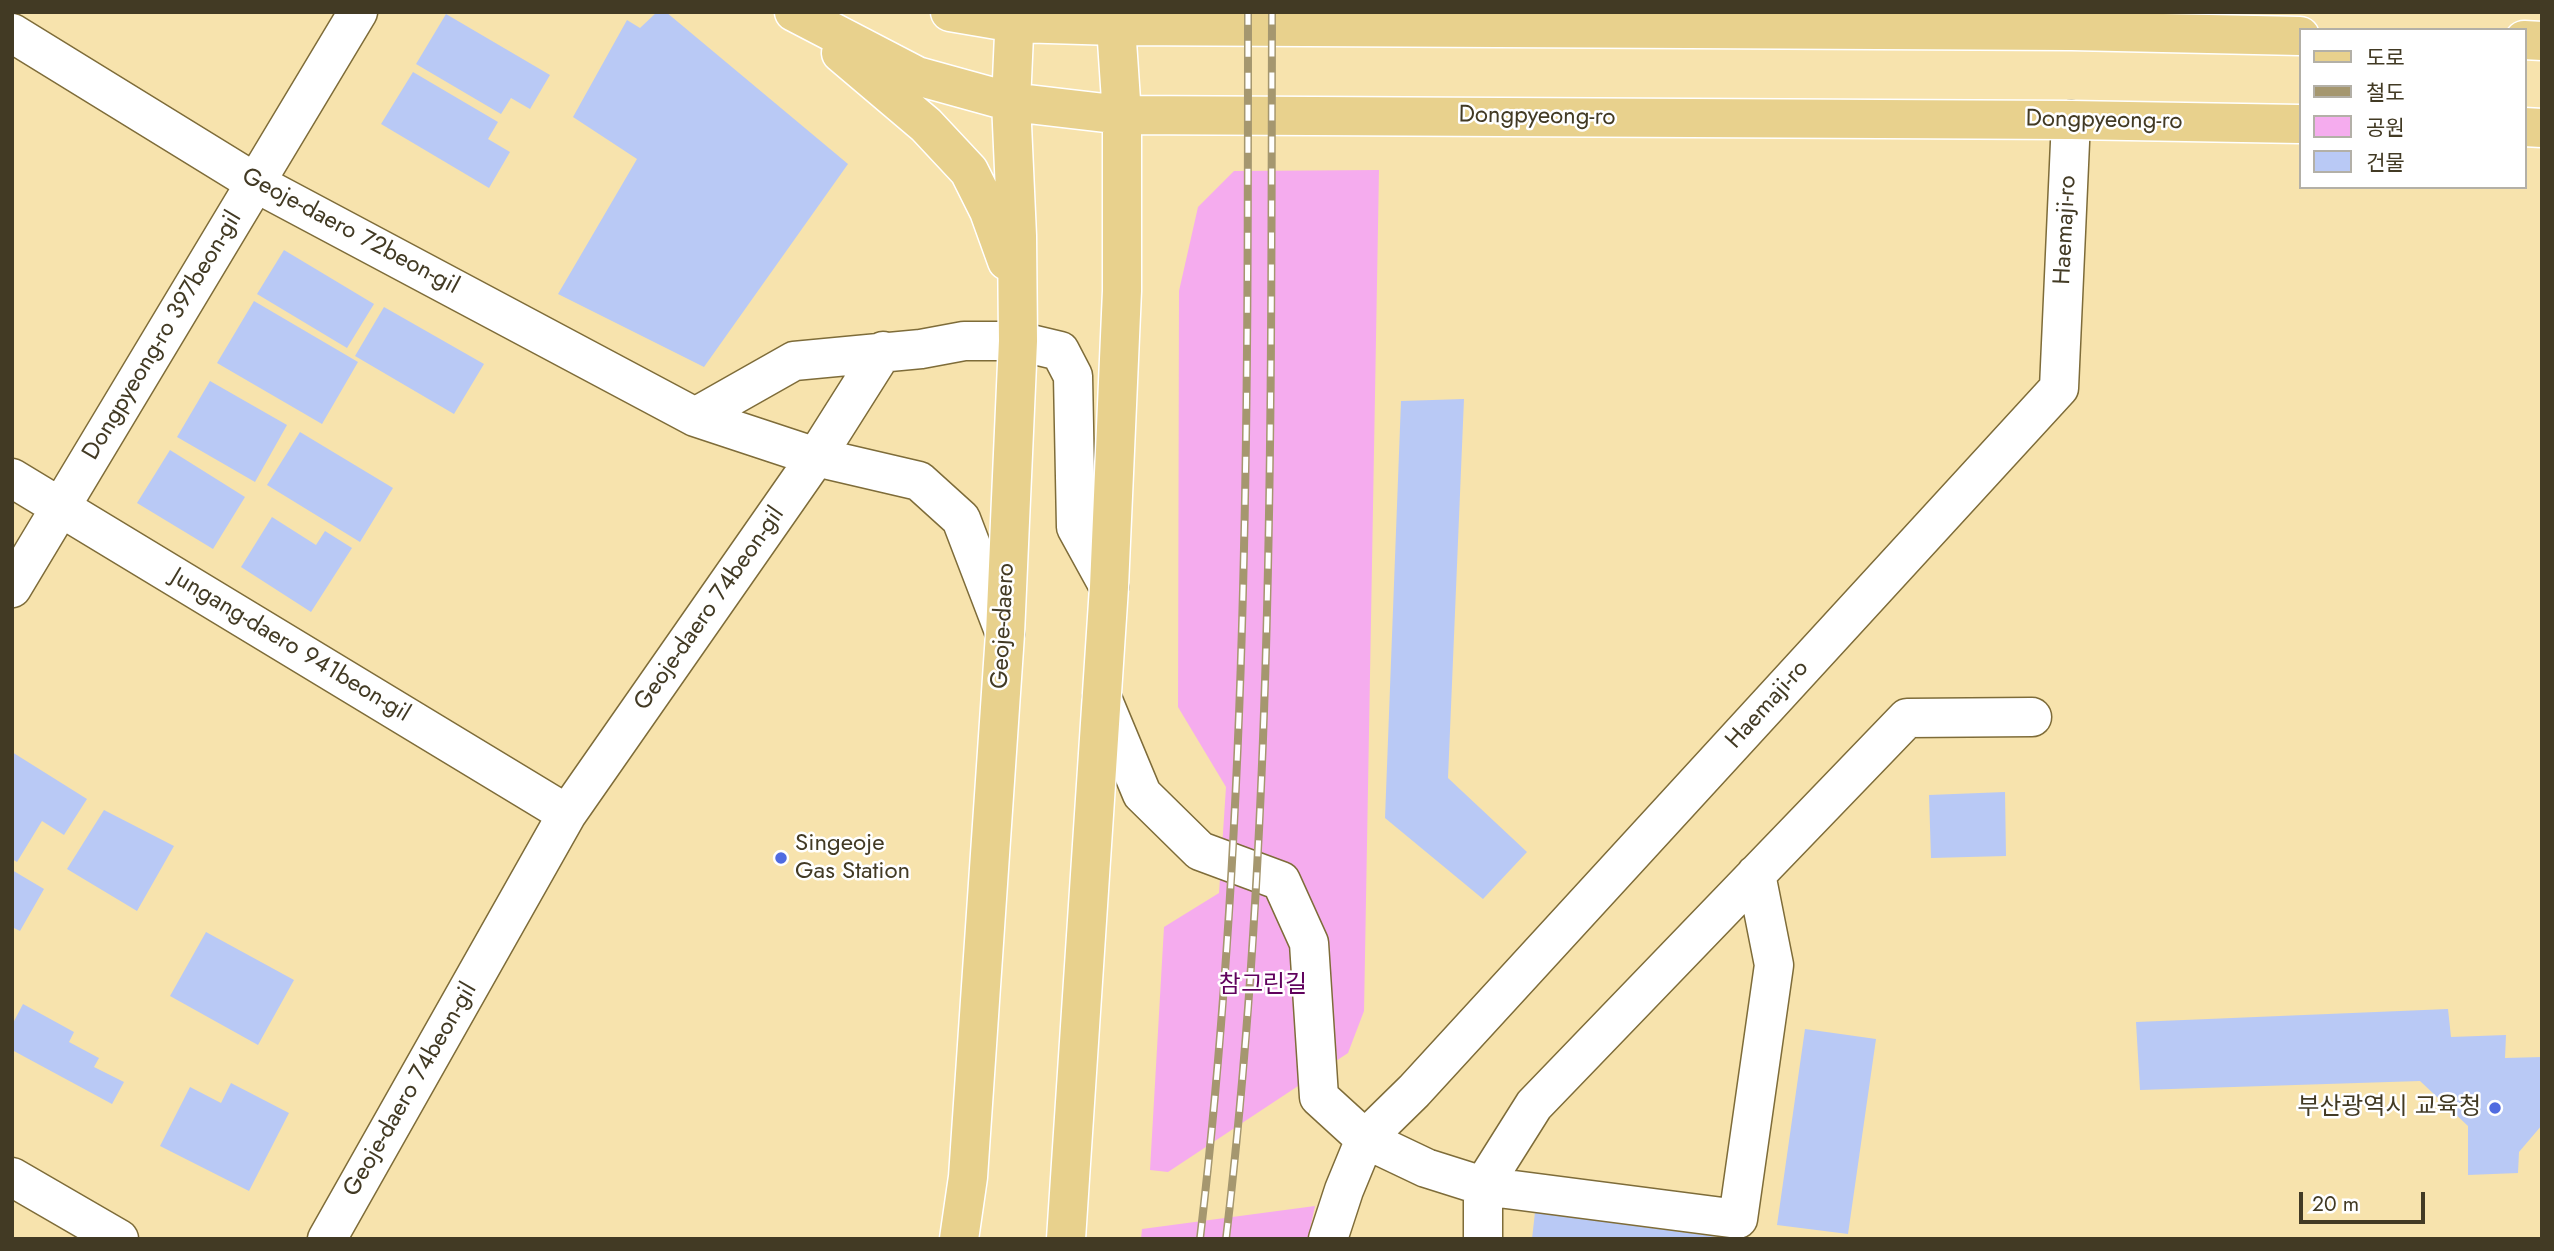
<!DOCTYPE html>
<meta charset="utf-8">
<style>
body{margin:0}
#map{position:relative;width:2554px;height:1251px;overflow:hidden;background:#f7e3ad;font-family:Jost,"Noto Sans KR",sans-serif}
canvas{display:block}
.frame{position:absolute;inset:0;border:14px solid #423a24;pointer-events:none}
.legend{position:absolute;left:2299px;top:28px;width:228px;height:161px;box-sizing:border-box;background:#fff;border:2px solid #b3b0a7;margin:0;padding:9px 12px;list-style:none;font-size:21px;color:#423a24}
.legend li{display:flex;align-items:center;gap:14px;height:35px}
.legend b{width:35px;border:2px solid #b3b0a7}
.scale{position:absolute;left:2299px;top:1192px;width:126px;height:32px;box-sizing:border-box;border:4px solid #423a24;border-top:0;padding-left:9px;font-size:21px;line-height:24px;white-space:nowrap;color:#423a24;-webkit-text-stroke:5px #fff;paint-order:stroke}
</style>
<div id="map">
<canvas width="2554" height="1251"></canvas>
<div class="frame"></div>
<ul class="legend">
<li><b style="height:9px;background:#e8d18d"></b>도로</li>
<li><b style="height:9px;background:#a5976f"></b>철도</li>
<li><b style="height:19px;background:#f5acee"></b>공원</li>
<li><b style="height:19px;background:#b9c9f5"></b>건물</li>
</ul>
<div class="scale">20 m</div>
</div>
<script>
const c = document.querySelector('canvas').getContext('2d');
c.lineJoin = 'round';
function fill(path, color) { c.fillStyle = color; c.fill(path, 'evenodd'); }
function stroke(path, color, width, dash) { c.strokeStyle = color; c.lineWidth = width; c.lineCap = dash ? 'butt' : 'round'; c.setLineDash(dash || []); c.stroke(path); }
function drawText(font, color, halo, rows, align = 'center') {
  c.font = font + ' Jost,"Noto Sans KR",sans-serif'; c.lineWidth = 5; c.setLineDash([]); c.textBaseline = 'middle'; c.strokeStyle = halo; c.fillStyle = color; for (const [text, x, y, turn = 0] of rows) {
    c.save(); c.translate(x, y); c.rotate((+turn || 0) * Math.PI / 180); c.textAlign = isNaN(turn) ? turn : align; if (halo) c.strokeText(text, 0, 0); c.fillText(text, 0, 0); c.restore();
  }
}
const green = new Path2D(`
 M1379,170L1364,1011L1348,1053L1168,1172L1150,1170L1164,927L1219,893L1226,787L1178,707L1179,291L1198,207L1234,171Z
 M1315,1206L1308,1239H1141L1142,1229Z`);
const building = new Path2D(`
 M657,12H666L848,164L704,367L558,294L637,159L573,117L627,20L640,28Z
 M446,14L550,75L530,109L511,98L501,114L416,64Z
 M413,72L498,122L488,139L510,152L489,188L381,124Z
 M284,250L374,304L347,348L257,294Z
 M254,301L358,362L322,424L217,363Z
 M384,307L484,364L454,414L355,356Z
 M210,381L287,425L255,482L177,437Z
 M1464,399L1448,778L1527,852L1483,899L1385,818L1401,401Z
 M300,432L393,488L360,542L267,485Z
 M170,450L245,497L213,549L137,503Z
 M272,517L316,545L325,531L352,548L311,612L241,567Z
 M12,752L87,799L64,835L42,821L17,862L12,859Z
 M2005,792L2006,856L1931,858L1929,795Z
 M104,810L174,846L137,911L67,869Z
 M12,870L44,889L20,931L12,927Z
 M206,932L294,980L258,1045L170,996Z
 M23,1004L74,1032L69,1042L99,1058L94,1067L124,1082L112,1104L12,1050V1025Z
 M2448,1009L2451,1037L2506,1035L2505,1058L2542,1057V1125L2519,1152L2518,1173L2468,1175V1126L2420,1081L2140,1090L2136,1022Z
 M1805,1029L1876,1039L1848,1234L1777,1225Z
 M231,1083L289,1113L249,1191L160,1146L190,1087L221,1103Z
 M1535,1212L1718,1237V1239H1532Z`);
const minor = new Path2D(`
 M12,33L254,182L695,417L816,457L919,481L961,519L1005,634
 M695,417L794,361L921,349L964,341H1018L1060,351L1073,376L1076,527L1109,587
 M12,478L567,814
 M12,588L358,12
 M1102,698L1142,794L1200,851L1281,881L1309,943L1319,1097L1365,1139L1426,1168L1483,1186L1534,1105L1907,718L2032,717
 M12,1177L119,1239
 M327,1239L567,814L816,457L883,351
 M1328,1239L1344,1190L1365,1139L1414,1091L2059,388L2071,120
 M1483,1239V1186L1738,1219L1774,965L1756,874`);
const major = new Path2D(`
 M794,12L917,76L1011,102L1122,115L2071,120L2300,124
 M950,12L1015,23L1116,26L2071,31L2300,36
 M2524,40L2542,41
 M841,53L926,125L969,171L989,211L1007,261
 M2524,127L2542,128
 M959,1239L968,1177L1005,634L1018,341L1017,236L1011,102L1015,12
 M1066,1239L1109,587L1122,291V115L1115,12`);
const rail = new Path2D(`
 M1200,1239C1248,832 1248,422 1248,12
 M1226,1239C1274,832 1271,421 1272,12`);
const markers = [
 [781,858,7,"#506be0"],
 [2495,1108,7,"#506be0"]
];
const streetNames = [
 ["Dongpyeong-ro",1537,117,1],
 ["Dongpyeong-ro",2104,121,1],
 ["Haemaji-ro",2066,230,-87],
 ["Geoje-daero 72beon-gil",350,232,28],
 ["Dongpyeong-ro 397beon-gil",163,336,-59],
 ["Geoje-daero 74beon-gil",710,609,-55],
 ["Geoje-daero",1004,626,-87],
 ["Jungang-daero 941beon-gil",290,646,31],
 ["Haemaji-ro",1768,705,-48],
 ["Geoje-daero 74beon-gil",411,1090,-60]
];
const poiNames = [
 ["Singeoje",795,844],
 ["Gas Station",795,872],
 ["부산광역시 교육청",2481,1108,"right"]
];
const parkNames = [
 ["참그린길",1263,986]
];
fill(green, '#f5acee');
fill(building, '#b9c9f5');
stroke(minor, '#7e6c39', 41);
stroke(major, '#fff', 41);
stroke(minor, '#fff', 38);
stroke(major, '#e8d18d', 38);
stroke(rail, '#a5976f', 8);
stroke(rail, '#fff', 5, [16]);
for (const [x, y, r, color] of markers) { const dot = new Path2D(); dot.arc(x, y, r, 0, 2 * Math.PI); c.fillStyle = color; c.fill(dot); stroke(dot, '#fff', 2.5); }
drawText('24px', '#423a24', '#fff', streetNames);
drawText('24px', '#423a24', '#fff', poiNames, 'left');
drawText('24px', '#60025d', '#fff', parkNames);
</script>
